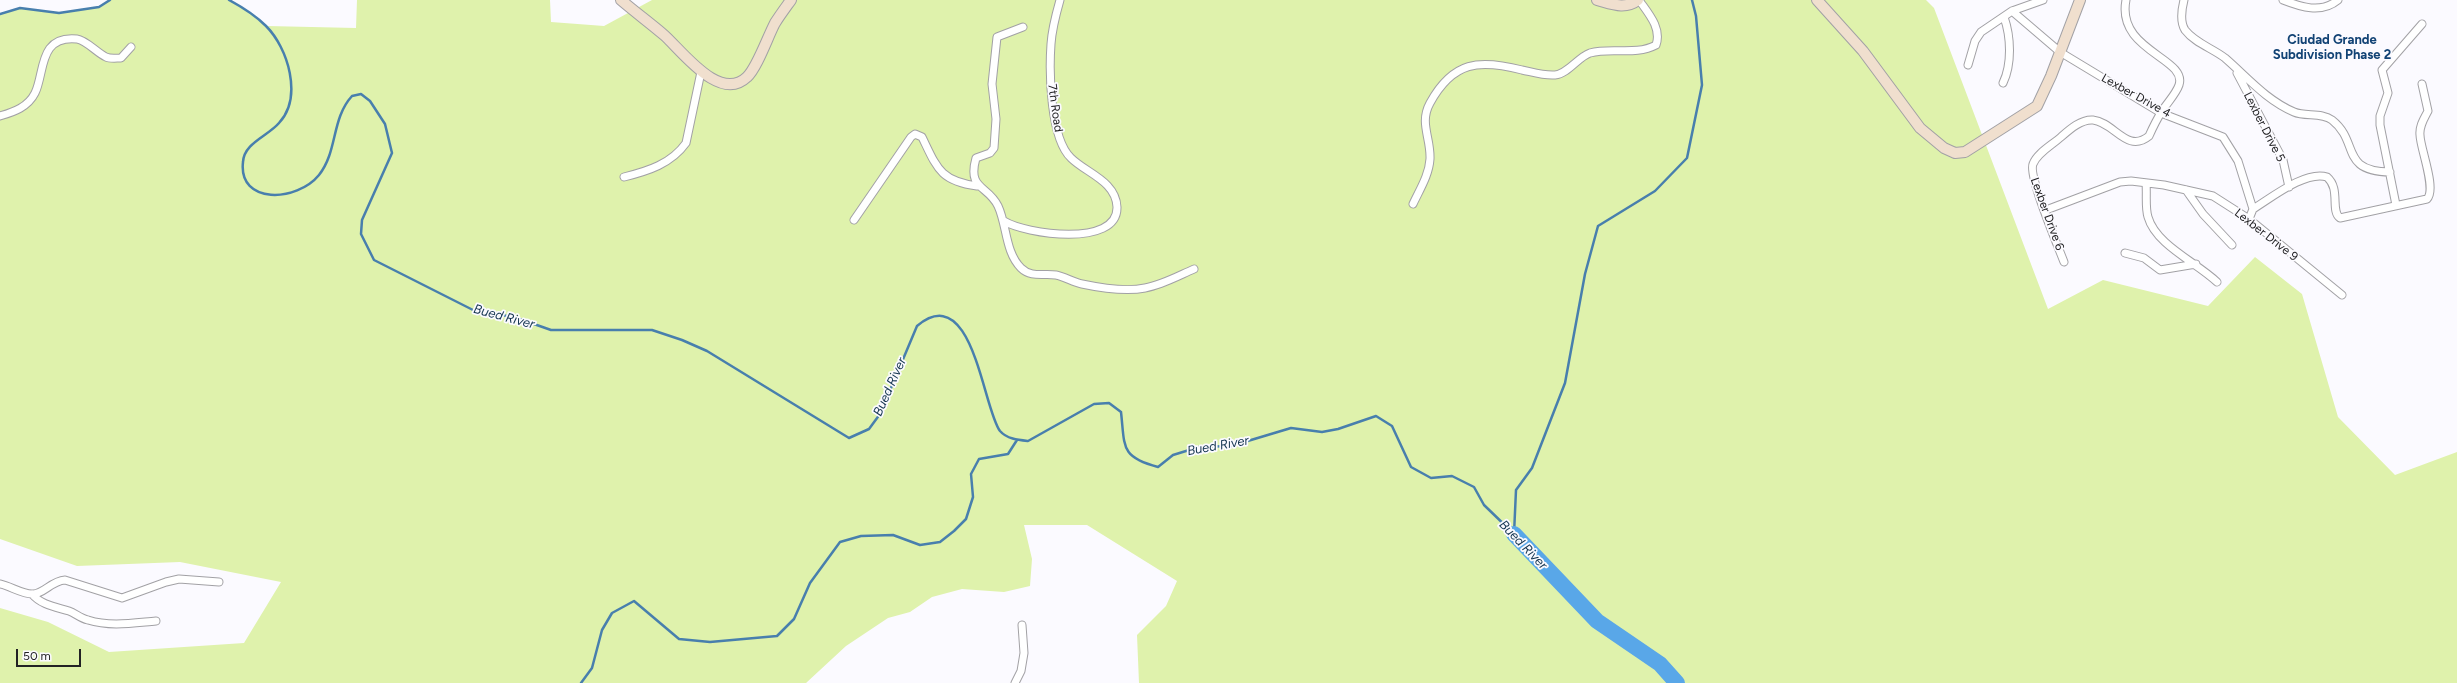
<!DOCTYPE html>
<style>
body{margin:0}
#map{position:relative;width:2457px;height:683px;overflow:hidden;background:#fbfaff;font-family:Figtree,sans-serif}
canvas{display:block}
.scale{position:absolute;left:16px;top:649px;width:65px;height:18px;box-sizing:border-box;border:2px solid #222224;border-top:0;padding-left:5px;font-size:12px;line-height:14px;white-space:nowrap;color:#222224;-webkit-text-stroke:3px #fbfaff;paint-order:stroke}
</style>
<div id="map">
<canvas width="2457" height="683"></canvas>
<div class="scale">50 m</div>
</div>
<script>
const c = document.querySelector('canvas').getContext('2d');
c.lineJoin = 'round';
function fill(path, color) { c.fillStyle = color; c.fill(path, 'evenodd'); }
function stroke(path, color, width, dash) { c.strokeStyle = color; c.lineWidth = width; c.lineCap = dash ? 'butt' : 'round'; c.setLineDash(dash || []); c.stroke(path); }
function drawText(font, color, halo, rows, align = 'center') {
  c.font = font + ' Figtree,sans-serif'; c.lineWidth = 3.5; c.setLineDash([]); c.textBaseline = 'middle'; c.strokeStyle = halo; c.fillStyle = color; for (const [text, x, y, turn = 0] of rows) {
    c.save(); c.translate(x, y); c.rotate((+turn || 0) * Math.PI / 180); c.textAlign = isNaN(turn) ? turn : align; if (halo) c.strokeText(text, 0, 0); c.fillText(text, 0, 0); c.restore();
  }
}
const green = new Path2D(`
 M110,0H229L243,8L267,26L356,28L357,0H550L551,22L604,26L652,0H1926L1934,8L2048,309L2103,280L2208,306L2255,257L2302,294L2338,417L2395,475L2457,452V683H1139L1137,635L1166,606L1177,581L1087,525H1024L1032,559L1030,586L1004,592L962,589L932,597L910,612L888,618L846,646L806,683H0V608L48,622L109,652L244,643L281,582L180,562L77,566L0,539V14L20,8L59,13L99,7Z`);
const stream = new Path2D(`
 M229,0C242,7 255,15 266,26C288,48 303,97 279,123C268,136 244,143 243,162C238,205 297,202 319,175C338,151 331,119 352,96L361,94L370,101L385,124L392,153L362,220L361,234L374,260L475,311L514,317L551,330H652L682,340L707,351L849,438L869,429L880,414L917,326C973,279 983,409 1000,431C1007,439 1018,440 1028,441L1094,404L1109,403L1121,412C1125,447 1120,457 1158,467L1173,455L1199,447L1231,446L1291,428L1322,432L1338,429L1376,416L1392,426L1411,467L1431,478L1452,476L1474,487L1484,505L1514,534
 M0,14L20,8L59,13L99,7L110,0
 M1514,534L1516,490L1532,468L1565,383L1585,274L1598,226L1655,191L1687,158L1702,85L1696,16L1692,0
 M581,683L592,668L602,630L612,613L634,601L679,639L710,642L777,636L794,619L810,583L840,542L861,536L893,535L920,545L940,542L954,531L966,519L973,497L971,474L979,459L1008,454L1017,440`);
const river = new Path2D(`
 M1514,534L1597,621L1660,664L1677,683`);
const minor = new Path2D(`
 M2184,0C2182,8 2180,22 2185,30C2195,43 2212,48 2225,58C2247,77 2266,100 2294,112C2305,117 2322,112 2332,120C2360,142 2339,171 2390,172
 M2283,0C2301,7 2321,14 2338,0
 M2012,11L2060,52L2161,113L2223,137L2238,161L2253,209
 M1023,27L997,37L992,84L996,119L994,148L990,153L976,158C967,190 988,185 998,206C1007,225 1005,252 1021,268C1031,278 1044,273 1056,275C1065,277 1073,282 1082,284C1101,288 1126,292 1145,288C1162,285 1178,276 1194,269
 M1968,65L1975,41L1981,32L2012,11L2043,0
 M2237,73L2283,160L2289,187
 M2003,83C2012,64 2011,37 2004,17
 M0,116C14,112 28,107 35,93C45,73 38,35 77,39C86,40 97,53 106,57C110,59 116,58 121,58L131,47
 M624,177C648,171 671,164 686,143L701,72
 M2146,183C2147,194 2145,207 2148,217C2156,245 2196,262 2217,282
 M2186,190L2203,214L2232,245
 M1413,204C1420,189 1429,175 1430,159C1431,138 1419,123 1430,103C1453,61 1479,59 1522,70C1532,72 1544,76 1555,75C1568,74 1578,57 1590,53C1612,47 1635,56 1656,45C1662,28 1648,13 1639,0
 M2396,205L2380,125V116L2388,93L2382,70L2422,24
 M2046,210L2120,182L2131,181L2164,185L2213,196L2249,219L2342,295
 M2249,219L2253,209C2271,198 2306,170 2327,177C2341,189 2330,211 2340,218L2427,199C2437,189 2420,148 2420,135C2419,126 2424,119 2428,111L2422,84
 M854,220L911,137L915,134L922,137C937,168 940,181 977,186
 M1004,221C1025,234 1118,248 1117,207C1116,181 1086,173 1071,158C1050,138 1049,72 1051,44C1052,29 1056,14 1060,0
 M2125,253L2144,258L2160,270L2196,264
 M2064,262C2058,246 2028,176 2033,164C2037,153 2052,145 2061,137C2069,130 2081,119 2093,120C2114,122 2127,154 2149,136C2153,127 2157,119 2162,111C2167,103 2176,94 2179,85C2188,58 2116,51 2126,0
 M0,584C10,586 24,595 33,594C44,594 51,581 65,580L122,598L166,582L179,579L219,582
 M32,594C41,605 56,607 69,611C75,613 80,618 88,620C110,627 133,623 156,621
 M1015,683L1021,671L1024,653L1022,625`);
const secondary = new Path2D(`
 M621,0C635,12 650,23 664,35C683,52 720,103 747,77C757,68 768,36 775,23C780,15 786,7 791,0
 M1597,0C1612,4 1625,10 1638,0
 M1817,0L1863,51L1920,128L1944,148L1955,153L1965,152L2037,106L2051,76L2080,0`);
const streetNames = [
 ["Lexber Drive 4",2136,96,29],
 ["7th Road",1055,108,82],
 ["Lexber Drive 5",2264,127,63],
 ["Lexber Drive 6",2047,214,70],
 ["Lexber Drive 9",2266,235,38]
];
const neighbourhoodNames = [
 ["Ciudad Grande",2332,40],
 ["Subdivision Phase 2",2332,55]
];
const waterNames = [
 ["Bued River",504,317,15],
 ["Bued River",890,387,-66],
 ["Bued River",1218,446,-10],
 ["Bued River",1523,545,46]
];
fill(green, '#dff2ac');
stroke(stream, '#487fad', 2.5);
stroke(river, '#59a7e8', 16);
stroke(minor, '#a2a1a5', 9);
stroke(secondary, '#a2a1a5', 12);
stroke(minor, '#fff', 7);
stroke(secondary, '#f0dfce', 10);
drawText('12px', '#222224', '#fbfaff', streetNames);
drawText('bold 13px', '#124375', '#fbfaff', neighbourhoodNames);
drawText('italic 13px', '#143550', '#fbfaff', waterNames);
</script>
